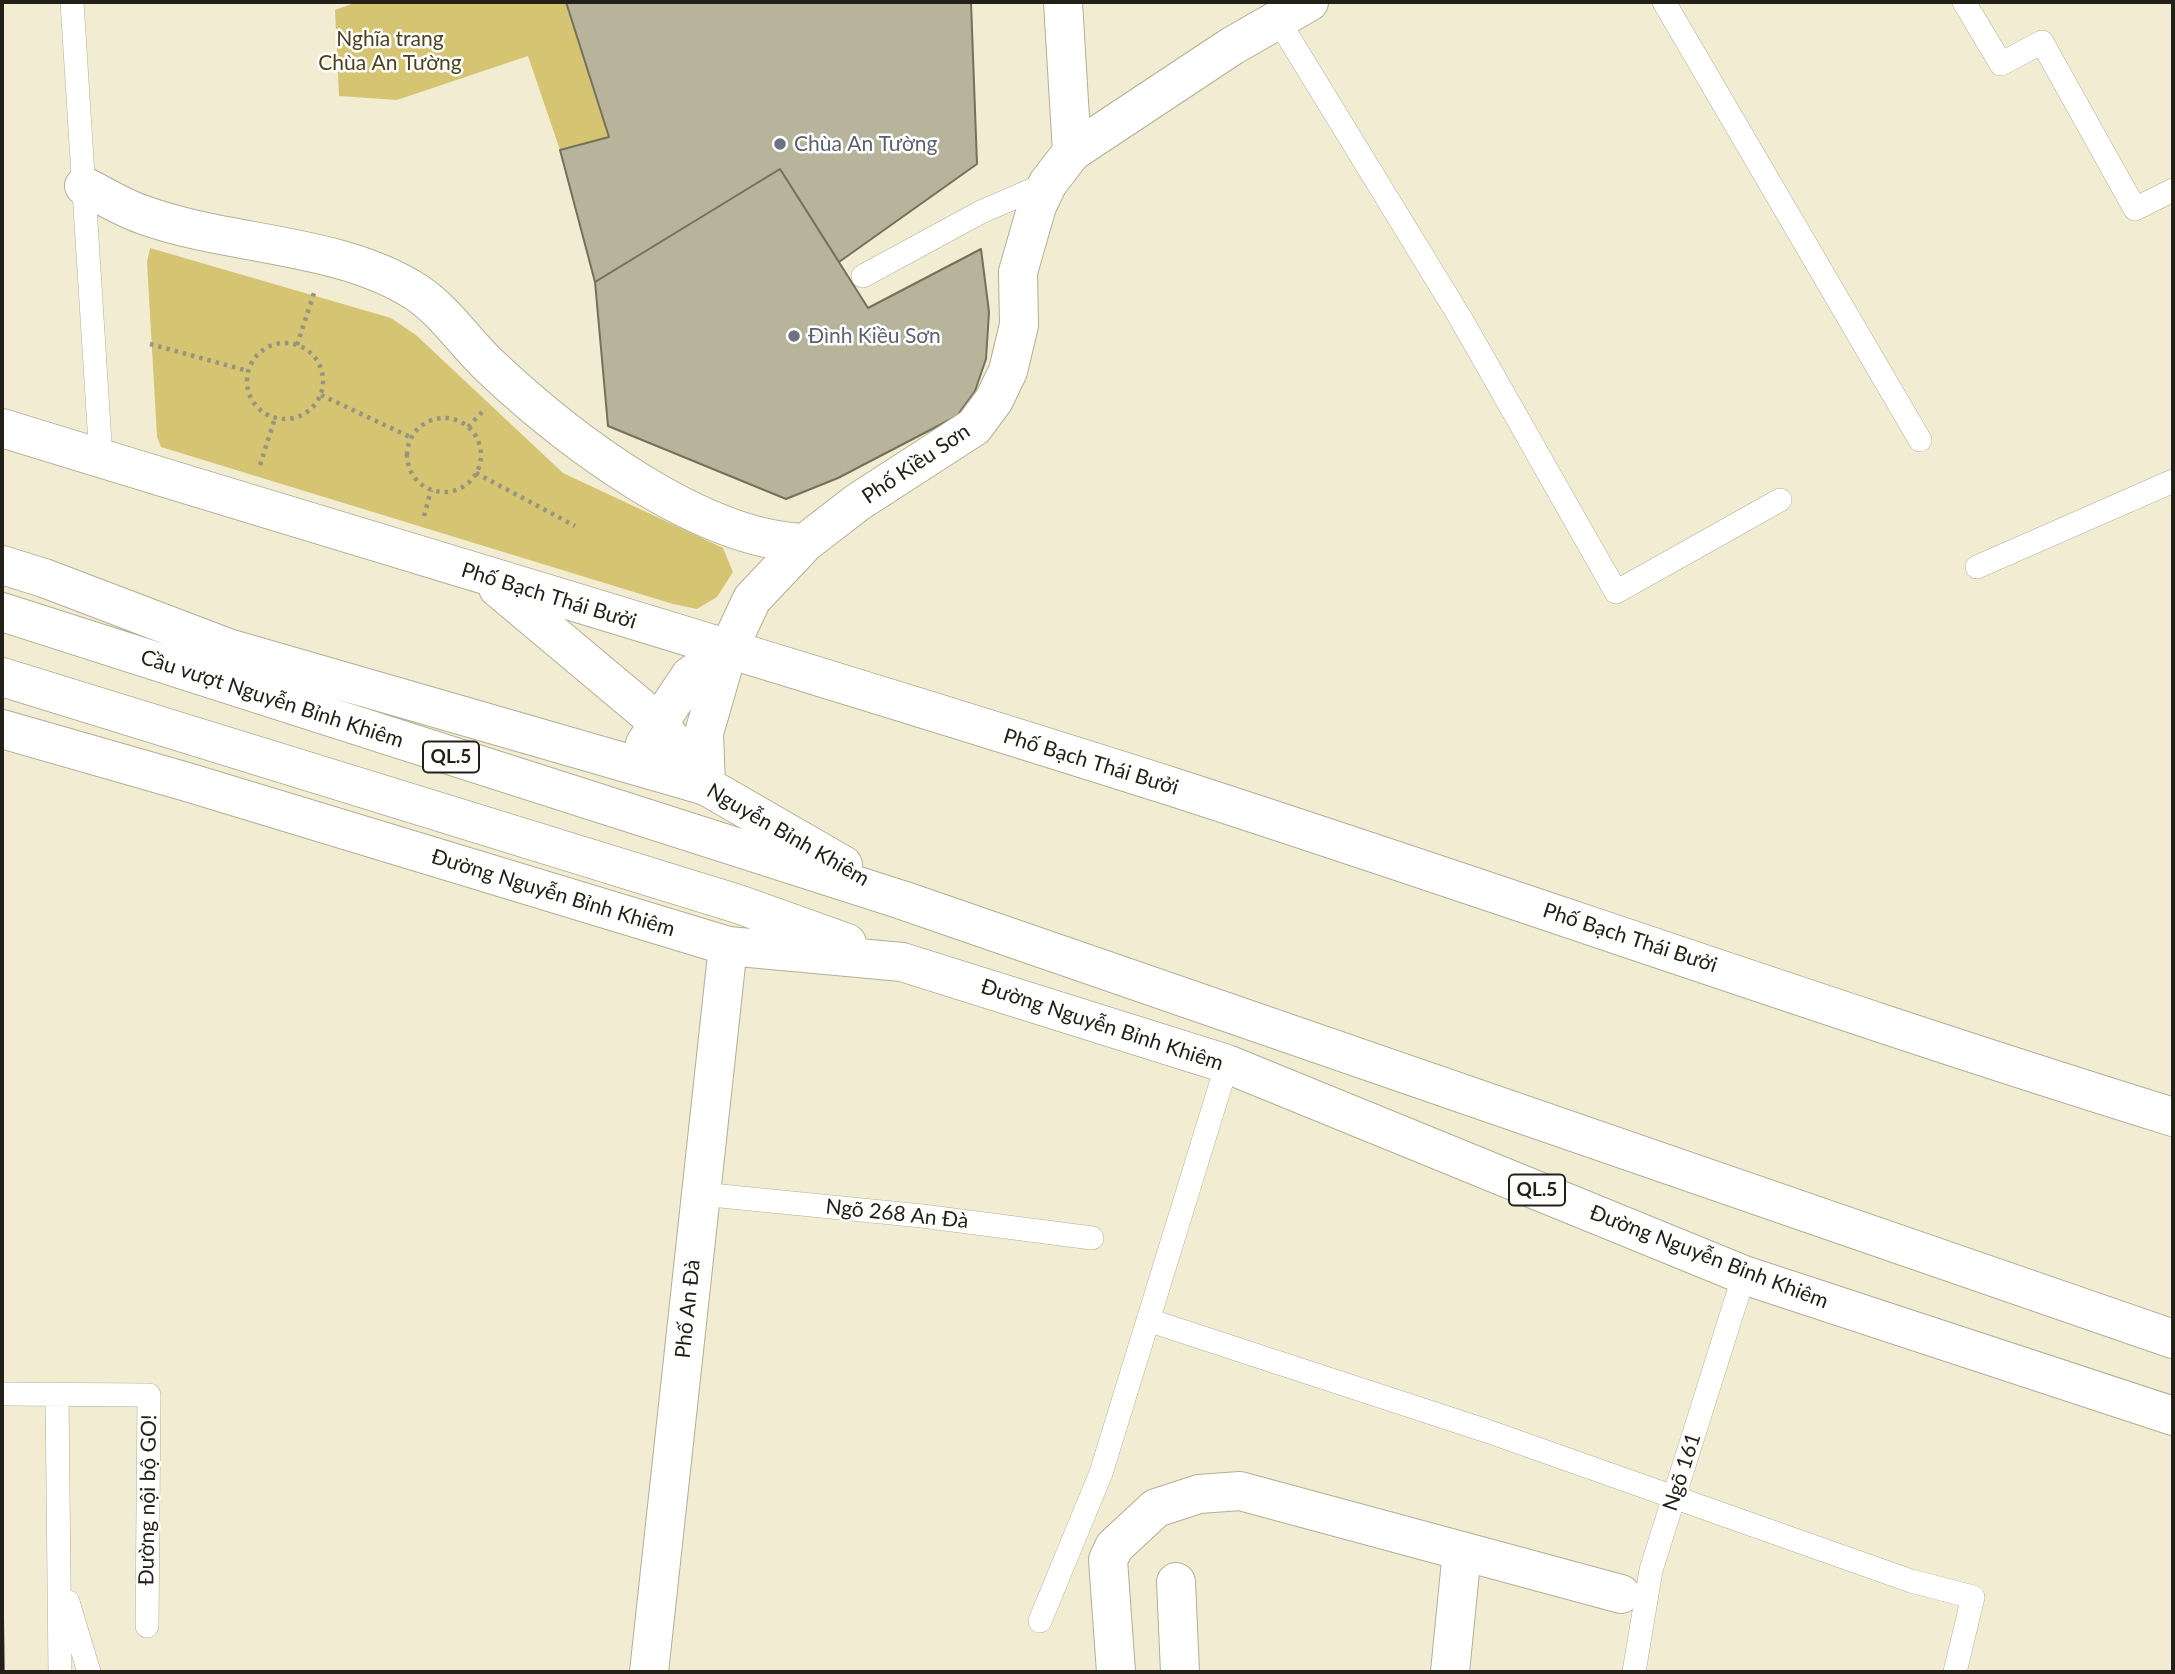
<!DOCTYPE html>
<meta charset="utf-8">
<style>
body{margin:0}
#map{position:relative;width:2175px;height:1674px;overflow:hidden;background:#f2edd2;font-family:Lato,sans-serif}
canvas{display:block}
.frame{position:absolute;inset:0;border:4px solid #232117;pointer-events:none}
</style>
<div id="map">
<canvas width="2175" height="1674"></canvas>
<div class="frame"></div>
</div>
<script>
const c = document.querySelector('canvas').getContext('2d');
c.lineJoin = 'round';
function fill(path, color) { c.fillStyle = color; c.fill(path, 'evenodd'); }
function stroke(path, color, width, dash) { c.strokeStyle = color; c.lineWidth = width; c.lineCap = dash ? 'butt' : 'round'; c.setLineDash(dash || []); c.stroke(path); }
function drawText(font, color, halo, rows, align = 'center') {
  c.font = font + ' Lato,sans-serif'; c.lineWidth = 5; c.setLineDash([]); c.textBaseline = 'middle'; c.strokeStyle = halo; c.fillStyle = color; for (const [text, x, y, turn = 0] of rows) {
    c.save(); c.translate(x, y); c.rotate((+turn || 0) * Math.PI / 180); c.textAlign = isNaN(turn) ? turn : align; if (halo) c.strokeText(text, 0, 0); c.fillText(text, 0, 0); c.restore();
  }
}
const green = new Path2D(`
 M357,2H566L609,137L560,150L528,56L397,100L339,96L335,10Z
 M150,248L391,318L416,335L563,473L723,548L733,572L717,597L697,609L673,604L161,447L157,437L147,262Z`);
const building = new Path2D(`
 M566,2H971L977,164L839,262L780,169L595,282L560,150L609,137Z
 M780,169L868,308L981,249L989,312L986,359L975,391L957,416L838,478L786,499L608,426L595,282Z
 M2,1566L4,1672H2Z`);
const path = new Path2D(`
 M247 381a38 38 0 1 1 76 0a38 38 0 1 1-76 0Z
 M150,344L248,371
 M297,345L314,293
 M321,395L410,437
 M407 455a37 37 0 1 1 74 0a37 37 0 1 1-74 0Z
 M468,427L482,412
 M260,465L275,418
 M476,473L575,526
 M424,516L431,490`);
const lane = new Path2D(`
 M72,2L101,459
 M1664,2L1920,440
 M1964,2L2001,64L2042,42L2135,209L2173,190
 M1278,20L1461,319L1616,592L1780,500
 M863,276L981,212L1048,183
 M1977,567L2173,481
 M701,1194L922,1216L1092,1238
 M1148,1320L1487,1431L1911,1581L1973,1597L1955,1672
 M2,1394L149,1395L147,1626
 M57,1395L60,1672
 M68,1602L89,1672
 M1040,1621L1101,1473L1227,1064
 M1634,1672L1651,1570L1744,1275`);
const street = new Path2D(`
 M1063,2L1072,152
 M84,186C102,195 121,207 141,214C227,246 338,242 416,292C446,312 465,343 491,367C566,438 699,540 805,543
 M2,428C392,548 784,663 1173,787C1507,895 1838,1013 2173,1117
 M498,588L659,723L706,786
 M645,744L690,676L728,650
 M706,786L704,733L728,650L752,599L805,543L858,502L974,427L994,400L1008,371L1019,325L1018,272L1037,206L1048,183L1072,152L1232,46L1309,2
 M1176,1582L1180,1672
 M649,1672L728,946
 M1116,1672L1108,1560L1114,1547L1156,1508L1199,1494L1240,1491L1621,1594
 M1450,1672L1462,1551`);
const highway = new Path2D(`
 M2,565L44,578L228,648L706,786L843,865
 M2,612L902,900L2173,1339
 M2,677L738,904L847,943
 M2,729L187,782L728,946L902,962L1227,1064L1744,1275L2173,1416`);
const markers = [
 [780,144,7,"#6b7280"],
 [794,336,7,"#6b7280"]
];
const shields = [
 [451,757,56],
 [1537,1190,56]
];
const shieldNames = [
 ["QL.5",451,757],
 ["QL.5",1537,1190]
];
const parkNames = [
 ["Nghĩa trang",390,39],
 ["Chùa An Tường",390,63]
];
const worshipNames = [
 ["Chùa An Tường",794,144],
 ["Đình Kiều Sơn",808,336]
];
const streetNames = [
 ["Phố Kiều Sơn",916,464,-34],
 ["Phố Bạch Thái Bưởi",549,596,17],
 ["Cầu vượt Nguyễn Bỉnh Khiêm",272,699,18],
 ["Phố Bạch Thái Bưởi",1091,762,17],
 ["Nguyễn Bỉnh Khiêm",788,835,30],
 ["Đường Nguyễn Bỉnh Khiêm",553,893,17],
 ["Phố Bạch Thái Bưởi",1630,938,18],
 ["Đường Nguyễn Bỉnh Khiêm",1102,1025,18],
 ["Ngõ 268 An Đà",897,1214,6],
 ["Đường Nguyễn Bỉnh Khiêm",1709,1257,21],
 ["Phố An Đà",688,1309,-84],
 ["Ngõ 161",1682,1472,-72],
 ["Đường nội bộ GO!",148,1500,-89]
];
fill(green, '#d5c572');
fill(building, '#b8b49b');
stroke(building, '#757059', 2);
stroke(lane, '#b3ae95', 24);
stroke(street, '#b3ae95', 40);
stroke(highway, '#b3ae95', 40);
stroke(path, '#979480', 4.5, [3.5, 5]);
stroke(lane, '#fff', 23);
stroke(street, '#fff', 38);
stroke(highway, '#fff', 38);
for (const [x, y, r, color] of markers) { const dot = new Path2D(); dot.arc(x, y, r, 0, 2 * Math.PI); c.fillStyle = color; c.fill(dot); stroke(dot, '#fff', 2.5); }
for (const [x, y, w] of shields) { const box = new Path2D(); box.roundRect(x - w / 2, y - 15.5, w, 31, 5); c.fillStyle = '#fff'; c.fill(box); stroke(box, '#232117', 2); }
drawText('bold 19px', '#232117', null, shieldNames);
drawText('21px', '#4a4218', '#fff', parkNames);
drawText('21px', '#5b616d', '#fff', worshipNames, 'left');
drawText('21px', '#232117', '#fff', streetNames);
</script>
